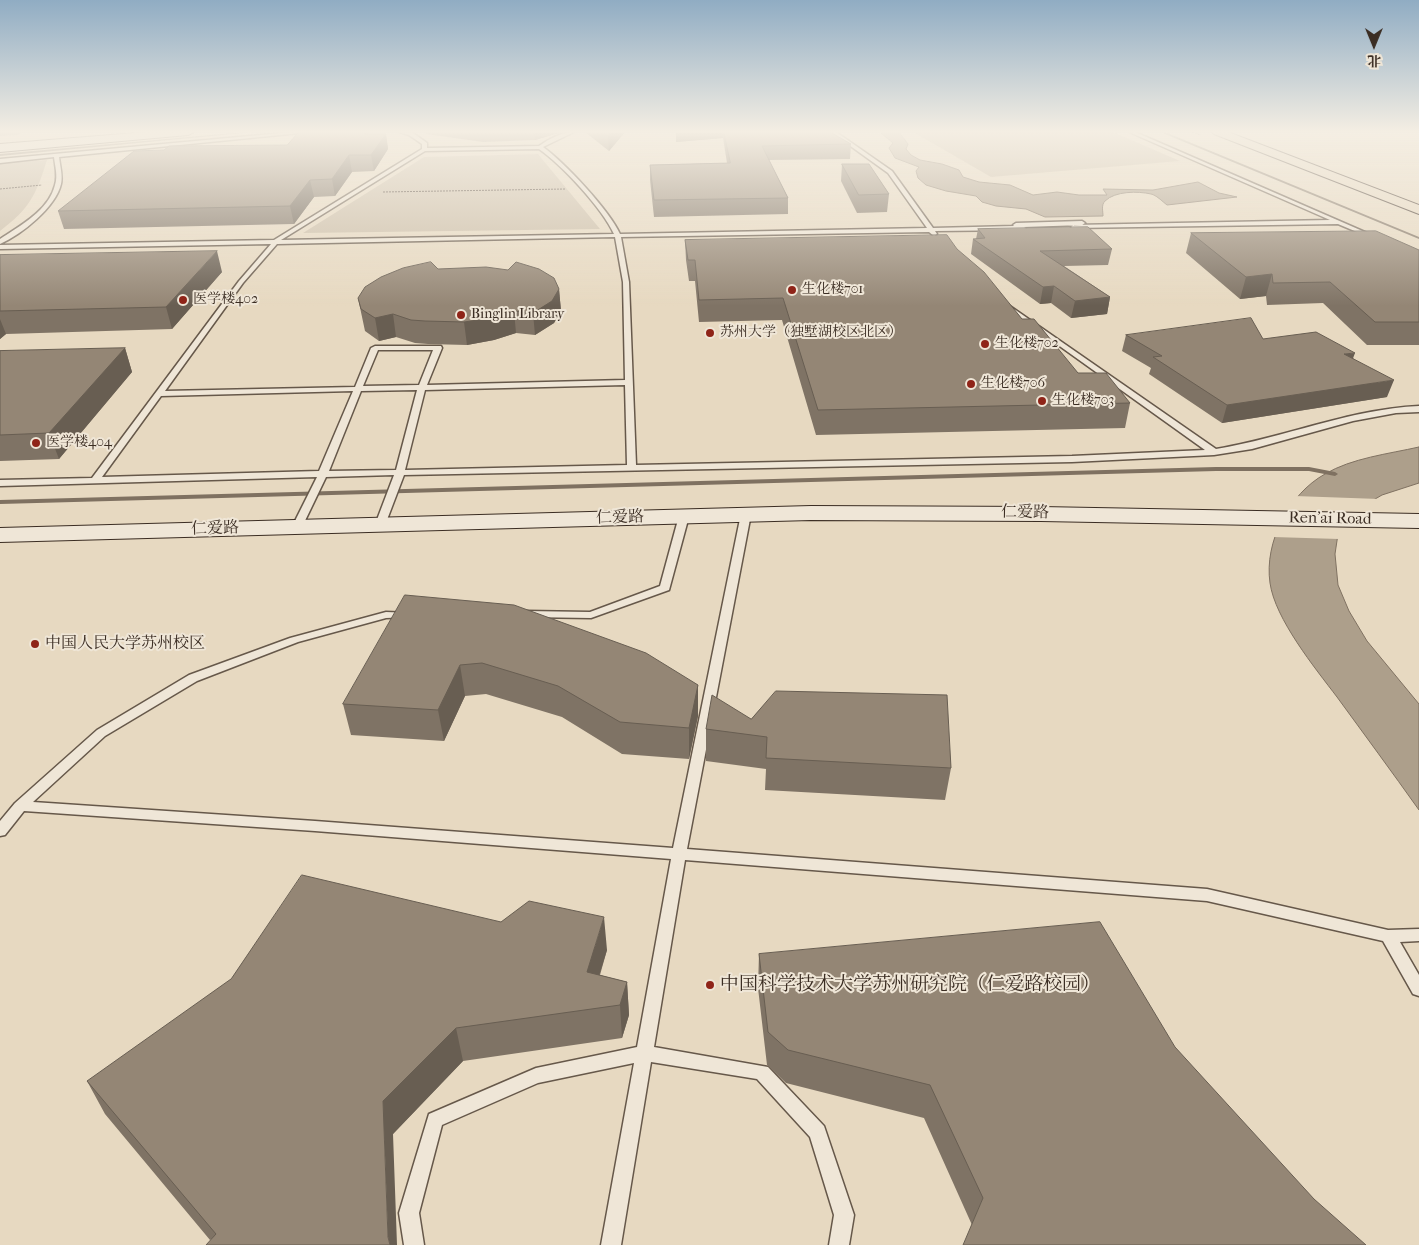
<!DOCTYPE html>
<meta charset="utf-8">
<style>
body{margin:0}
#map{position:relative;width:1419px;height:1245px;overflow:hidden;background:#e7d9c1;font-family:"IM FELL French Canon","Noto Serif SC",serif}
canvas{display:block}
.north{position:absolute;left:1349px;top:20px;width:50px;height:50px;-webkit-text-stroke:4px #efe6d7;paint-order:stroke;rotate:180deg;font-size:14px;font-weight:700;line-height:20px;text-align:center;color:#3b2d23}
.north::after{content:'';display:block;margin:auto;width:18px;height:22px;background:#3b2d23;clip-path:polygon(50% 0,100% 100%,50% 72%,0 100%)}
</style>
<div id="map">
<canvas width="1419" height="1245"></canvas>
<div class="north">北</div>
</div>
<script>
const c = document.querySelector('canvas').getContext('2d');
c.lineJoin = 'round';
function fill(path, color) { c.fillStyle = color; c.fill(path, 'evenodd'); }
function stroke(path, color, width, dash) { c.strokeStyle = color; c.lineWidth = width; c.lineCap = dash ? 'butt' : 'round'; c.setLineDash(dash || []); c.stroke(path); }
function drawText(font, color, halo, rows, align = 'center') {
  c.font = font + ' "IM FELL French Canon","Noto Serif SC",serif'; c.lineWidth = 4; c.setLineDash([]); c.textBaseline = 'middle'; c.strokeStyle = halo; c.fillStyle = color; for (const [text, x, y, turn = 0] of rows) {
    c.save(); c.translate(x, y); c.rotate((+turn || 0) * Math.PI / 180); c.textAlign = isNaN(turn) ? turn : align; if (halo) c.strokeText(text, 0, 0); c.fillText(text, 0, 0); c.restore();
  }
}
const green = new Path2D(`
 M913,132H1113L1180,161L991,177Z
 M538,154L600,229L303,233L424,157Z
 M47,160C36,195 30,208 0,231V163Z`);
const water = new Path2D(`
 M899,132L908,144L906,149L911,155L920,160L942,164L959,170L963,177L979,182L1010,185L1033,195L1057,192L1079,195H1107L1103,189L1153,190L1198,182L1219,193L1237,197L1167,205C1162,201 1156,195 1151,194C1138,191 1115,191 1105,201C1101,205 1103,211 1103,216L1045,217L1026,209L996,206L982,202L976,196L946,191L926,185L918,178L916,171L919,167L895,158L889,148L893,143L881,133Z
 M1419,447V483L1382,495L1358,509L1338,534L1335,554L1338,585L1349,611L1367,641L1419,704V810C1392,772 1364,734 1337,697C1315,668 1275,619 1270,583C1264,542 1289,494 1325,474C1352,458 1388,454 1419,447Z`);
const pier = new Path2D(`
 M1295,496L1379,499L1359,511L1349,521L1339,539L1273,537L1286,508Z`);
const stream = new Path2D(`
 M243,132H255L0,156V154Z
 M1160,132H1165L1419,237V239Z
 M1216,467H1309L1335,472L1338,474L1335,476L1309,471H1216L0,504V500Z`);
const canal = new Path2D(`
 M0,132H24L18,135L0,136Z`);
const path = new Path2D(`
 M1192,132L1201,135
 M0,189L42,185
 M383,192L565,189`);
const service = new Path2D(`
 M293,132H310L59,157C60,166 63,176 61,184C56,207 21,235 0,244V239C20,226 49,210 55,185C58,176 55,166 54,157L0,163V159Z
 M399,132L413,133L427,143V148L539,146C549,139 562,132 574,132L543,147C565,163 609,210 620,234L927,228L888,173L831,132H836L892,171L933,228L1014,226L1013,225L1016,223L1082,221L1085,223L1082,225L1024,227L1026,228L1023,230L935,231L937,234L934,236L929,232L621,237L629,282L636,465L1072,456L1205,450L1005,307L1003,306L1007,304L1216,449C1284,438 1350,409 1419,406V412L1396,413L1353,421L1252,449L1214,455L1072,462L404,475L385,525L380,528L375,525L394,475L326,477L302,527L297,530L292,527L317,477L0,486V480L92,478L239,281L271,244L0,249V245L274,240L422,149V144L409,135ZM539,149C562,165 602,208 614,234L281,240L425,151ZM615,237L623,282L625,380L427,385L442,348L441,346H375L371,348L355,387L165,391L243,283L277,244ZM378,350H433L419,385L363,386ZM625,385L627,465L405,470L425,390ZM417,390L396,470L329,471L361,391ZM353,391L319,471L102,477L161,396Z
 M1129,132H1135L1374,236L1369,237L1338,224L1072,228L1071,227L1074,225L1330,220Z
 M746,511L751,514L687,849L1207,889L1388,930L1419,929V941L1400,942L1419,975V996L1413,994L1383,941L1207,901L685,860L654,1047L768,1067L824,1126L854,1215L849,1245H829L834,1215L810,1137L757,1079L651,1062L621,1245H601L634,1063L538,1083L442,1125L419,1213L424,1245H404L399,1213L429,1114L536,1068L637,1047L671,859L315,831L24,811L5,835L0,836V821L15,803L97,730L189,675L290,638L386,612L412,613L414,615L412,617L386,618L298,642L197,681L105,736L33,802L315,821L673,848L741,514Z
 M684,513L689,516L669,590L591,618L526,617L520,614L526,611L590,612L660,586L679,516Z`);
const secondary = new Path2D(`
 M147,132H194L188,135L0,152V144Z
 M811,506L1041,507L1419,514V528L1041,521L811,520L0,542V528Z`);
const primary = new Path2D(`
 M1212,132H1228L1419,205V214L1214,134Z`);
const wall = new Path2D(`
 M299,132H368V134H386L388,149L374,171L352,172L335,196L314,197L294,224L64,229L58,211L164,150L287,145Z
 M426,132H562L535,140L483,142L426,134Z
 M585,132H625L609,151Z
 M676,132H830L851,144L850,159L769,160L788,198V214L654,217L650,180V165L727,163L723,138L676,142Z
 M842,164L889,194L887,212L857,213L841,181Z
 M978,229L1112,249L1108,265L1064,266L1110,297L1107,314L1071,318L1051,303L1040,304L971,254L973,239H976Z
 M1191,233L1419,250V345H1367L1323,303L1267,305L1266,296L1240,299L1186,253Z
 M685,240L957,249L1022,319L1078,373L1130,403L1125,428L816,435L782,320L699,322L695,281H689L686,260Z
 M0,255L222,272L172,329L6,334L0,339Z
 M438,269L559,289L561,311L554,323L535,335L516,333L494,340L467,345L428,344L415,343L396,337L379,341L365,331L358,298Z
 M1126,335L1263,339L1353,358L1387,397L1222,423L1149,374L1151,368L1122,351Z
 M125,348L132,372L59,459L0,461V351Z
 M405,595L698,685V716L689,759L622,754L562,717L486,694L465,696L444,741L351,735L343,704Z
 M751,719L951,768L945,800L765,790L766,769L706,761V729Z
 M501,922L607,950L600,975L627,982L629,1015L622,1038L463,1061L393,1134L210,1240L105,1114L87,1081Z
 M1100,922L972,1225L924,1118L786,1083L767,1065L758,988L759,954Z`);
const shadedWall = new Path2D(`
 M534,132H562L535,140Z
 M611,132H625L609,151L608,136Z
 M676,132H723V138L676,142Z
 M386,134L388,149L374,171L371,155Z
 M349,155L352,172L335,196L332,179Z
 M310,180L314,197L294,224L290,206Z
 M217,251L222,272L172,329L166,307Z
 M1272,274L1266,296L1240,299L1246,277Z
 M1054,286L1051,303L1040,304L1043,287Z
 M559,289L561,311L554,323L535,335L533,313Z
 M1110,297L1107,314L1071,318L1075,301Z
 M514,311L516,333L494,340L467,345L464,322Z
 M393,314L396,337L379,341L375,318Z
 M0,319L6,334L0,339Z
 M125,348L132,372L59,459L49,433Z
 M1355,353L1349,369L1344,354Z
 M1394,380L1387,397L1222,423L1227,405Z
 M460,665L465,696L444,741L438,710Z
 M698,685V716L689,759V728Z
 M604,917L607,950L590,1005L587,972Z
 M627,982L629,1015L622,1038L620,1005Z
 M456,1028L463,1061L393,1134L397,1245H390L388,1237L383,1101Z`);
const building = new Path2D(`
 M299,132H365L364,134H386L371,155H349L332,179L310,180L290,206L58,211L134,151L164,150L169,146L287,145Z
 M603,132H611L608,136Z
 M724,132H830L851,144L762,146L788,198L654,200L650,165L730,163Z
 M842,164H869L889,194L859,195Z
 M1088,227L1112,249L1040,251L1110,297L1075,301L1054,286L1043,287L973,239L985,238L978,229Z
 M1376,231L1419,250V322H1375L1330,282L1273,283L1272,274L1246,277L1191,233Z
 M947,235L957,249L984,272L1022,319H1034L1078,373H1106L1130,403L818,410L783,298L699,300L695,260H688L685,240Z
 M217,251L166,307L0,311V255Z
 M431,262L438,269L486,267L508,270L516,262L539,269L554,278L559,289L552,301L533,313L514,311L491,318L464,322L425,321L411,320L393,314L375,318L361,309L358,298L365,287L381,277L403,268Z
 M1251,318L1263,339L1316,332L1355,353L1344,354L1394,380L1227,405L1153,357L1162,356L1126,335Z
 M125,348L49,433L0,435V351Z
 M405,595L514,605L646,653L698,685L689,728L620,722L558,686L482,663L460,665L438,710L343,704Z
 M776,691L947,695L951,768L766,758L767,737L706,729L712,695L751,719Z
 M302,875L501,922L529,901L604,917L587,972L627,982L620,1005L456,1028L383,1101L388,1237L390,1245H206L216,1234L87,1081L231,979Z
 M1100,922L1175,1047L1314,1199L1366,1245H963L983,1198L930,1085L788,1050L768,1032L759,954Z`);
const markers = [
 [792,290,5,"#8f2418"],
 [183,300,5,"#8f2418"],
 [461,315,5,"#8f2418"],
 [710,333,5,"#8f2418"],
 [985,344,5,"#8f2418"],
 [971,384,5,"#8f2418"],
 [1042,401,5,"#8f2418"],
 [36,443,5,"#8f2418"],
 [35,644,5,"#8f2418"],
 [710,985,5,"#8f2418"]
];
const farPoinames = [
 ["生化楼701",802,290],
 ["医学楼402",193,300],
 ["Binglin Library",471,315],
 ["苏州大学（独墅湖校区北区）",720,333],
 ["生化楼702",995,344],
 ["生化楼706",981,384],
 ["生化楼703",1052,401],
 ["医学楼404",46,443]
];
const streetNames = [
 ["仁爱路",1025,513,1],
 ["仁爱路",620,518,-2],
 ["Ren'ai Road",1330,519,1],
 ["仁爱路",215,529,-2]
];
const poiNames = [
 ["中国人民大学苏州校区",45,644]
];
const nearPoinames = [
 ["中国科学技术大学苏州研究院（仁爱路校园）",720,985]
];
fill(green, '#cabca6');
fill(water, '#ad9f8b');
stroke(water, '#7f7161', 1);
fill(pier, '#e7d9c1');
fill(stream, '#7f7161');
fill(canal, '#ad9f8b');
stroke(service, '#66584a', 3);
stroke(secondary, '#3b2d23', 2);
stroke(primary, '#3b2d23', 2);
stroke(path, '#3b2d23', 1, [2, 1]);
fill(service, '#efe6d7');
fill(secondary, '#efe6d7');
fill(primary, '#e7d9c1');
fill(wall, '#7f7365');
fill(shadedWall, '#685e52');
fill(building, '#948675');
stroke(building, '#685e52', 1);
const sky = c.createLinearGradient(0, 0, 0, 306);
sky.addColorStop(0, '#90acc3');
sky.addColorStop(0.43, '#f4eee3');
sky.addColorStop(1, '#f4eee300');
c.fillStyle = sky;
c.fillRect(0, 0, 1419, 306);
for (const [x, y, r, color] of markers) { const dot = new Path2D(); dot.arc(x, y, r, 0, 2 * Math.PI); c.fillStyle = color; c.fill(dot); stroke(dot, '#efe6d7', 2); }
drawText('14px', '#3b2d23', '#efe6d7', farPoinames, 'left');
drawText('16px', '#3b2d23', '#efe6d7', streetNames);
drawText('16px', '#3b2d23', '#efe6d7', poiNames, 'left');
drawText('19px', '#3b2d23', '#efe6d7', nearPoinames, 'left');
</script>
